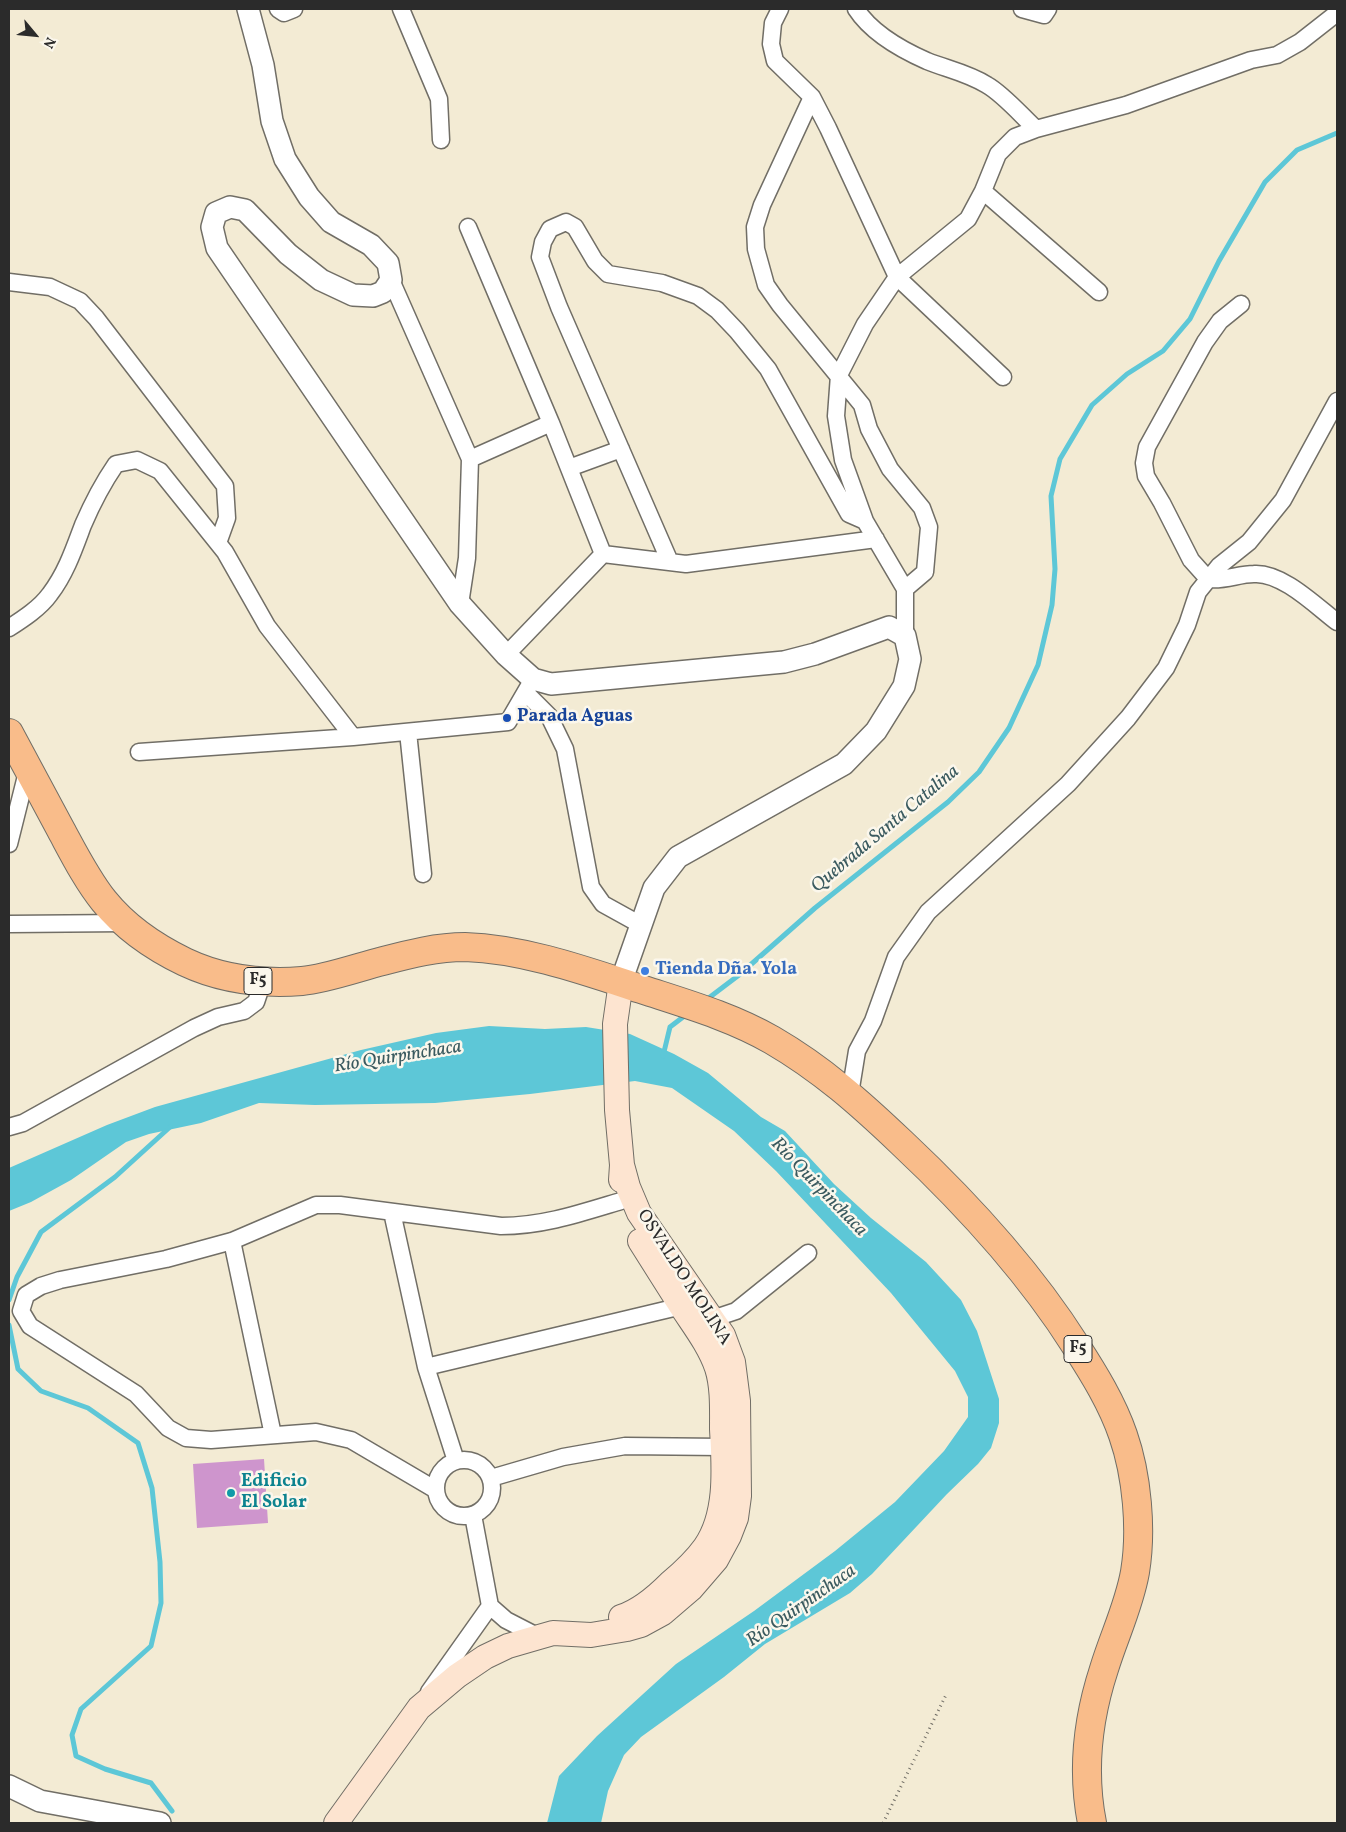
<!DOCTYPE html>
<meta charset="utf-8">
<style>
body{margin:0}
#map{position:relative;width:1346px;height:1832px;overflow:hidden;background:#f3ebd4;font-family:Vollkorn,serif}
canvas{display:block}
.frame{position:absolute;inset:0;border:10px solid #2b2b2b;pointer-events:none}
.north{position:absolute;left:10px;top:10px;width:50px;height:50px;-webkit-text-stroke:4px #fbf7ec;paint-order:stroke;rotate:118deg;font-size:14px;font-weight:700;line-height:20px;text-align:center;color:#2b2b2b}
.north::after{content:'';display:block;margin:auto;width:18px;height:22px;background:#2b2b2b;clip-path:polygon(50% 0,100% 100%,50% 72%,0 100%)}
</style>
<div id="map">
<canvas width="1346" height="1832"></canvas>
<div class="frame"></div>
<div class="north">N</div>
</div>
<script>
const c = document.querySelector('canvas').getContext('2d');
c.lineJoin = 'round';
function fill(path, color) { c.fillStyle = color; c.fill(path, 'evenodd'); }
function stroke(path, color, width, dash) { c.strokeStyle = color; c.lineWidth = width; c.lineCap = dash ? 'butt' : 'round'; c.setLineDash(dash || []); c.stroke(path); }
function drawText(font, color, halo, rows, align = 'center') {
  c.font = font + ' Vollkorn,serif'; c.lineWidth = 5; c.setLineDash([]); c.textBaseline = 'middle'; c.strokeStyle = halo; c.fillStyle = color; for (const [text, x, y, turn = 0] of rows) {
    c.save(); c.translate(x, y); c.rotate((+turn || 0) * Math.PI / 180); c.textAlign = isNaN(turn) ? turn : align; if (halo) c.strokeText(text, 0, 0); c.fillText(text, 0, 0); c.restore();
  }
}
const water = new Path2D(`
 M489,1026L545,1029L586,1027L630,1034L674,1054L708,1073L761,1117L785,1131L834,1184L871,1218L926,1262L961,1300L977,1331L999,1399V1423L991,1448L978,1464L947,1494L872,1574L850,1593L765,1644L724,1677L641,1737L624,1755L608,1791L601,1823H547L559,1776L597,1736L676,1664L754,1611L835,1551L895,1502L944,1451L968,1417V1397L955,1371L891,1293L776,1171L734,1131L672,1088L635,1081L530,1094L435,1103L315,1105L259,1103L201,1123L149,1134L126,1142L71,1180L31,1202L9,1211V1168L107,1125L155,1107L361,1050L436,1033Z`);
const stream = new Path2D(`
 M706,1000L739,975L815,908L948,802L979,772L1009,728L1038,665L1052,605L1055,569L1051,496L1060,459L1092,405L1127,374L1163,351L1190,319L1219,261L1265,182L1297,150L1337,133
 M663,1056L670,1027L687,1014
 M9,1300L17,1277L41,1232L115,1177L170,1127
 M9,1325L18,1369L41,1391L88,1408L138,1443L152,1488L160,1562L161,1603L151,1646L81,1709L72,1735L76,1756L105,1769L151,1783L172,1811`);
const building = new Path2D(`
 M264,1459L268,1523L197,1528L193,1464Z`);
const path = new Path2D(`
 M883,1823L947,1693`);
const minor = new Path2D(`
 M278,9L284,13L294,9
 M401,9L439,99L441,140
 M780,9L773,23L771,44L775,61L812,97L828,128L897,277L1003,377
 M856,9C871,32 902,50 927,61C947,69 968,73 987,85C1003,94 1022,116 1036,129
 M1022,9L1044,15L1048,9
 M812,97L762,205L755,227L756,249L766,285L780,305L862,405L869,429L890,469L922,508L929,527L925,572L905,589
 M983,191L1099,292
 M468,227L551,423L603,554L506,655
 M391,280L470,459L467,558L460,604
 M9,282L50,287L80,301L96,318L225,486L227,518L218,543
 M1241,304L1220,321L1205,342L1147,447L1144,463L1146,476L1162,503L1191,560L1208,579C1226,581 1238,574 1254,574C1282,572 1316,606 1337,622
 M470,459L551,423
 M569,468L621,449
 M603,554L686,564L876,539
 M670,562L559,307L540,257L543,242L550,229L566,222L575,227L595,261L608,274L662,283L698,296L717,310L737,331L768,369L849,514L865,521
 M9,628C23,619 40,608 50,594C66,573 74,549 83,525C92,504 103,483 116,464L137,460L160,471L225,552L267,626L353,737
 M905,636V589L865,521L843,460L836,416L839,375L865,324L897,277L968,219L983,191L998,154L1015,137L1036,129L1126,105L1251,60L1277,55L1300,42L1337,13
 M526,693L549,716L565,749L591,887L603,904L641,925
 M408,732L423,874
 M139,752L353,737L508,722L533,679
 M9,844L28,768
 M9,924L126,923
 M850,1094L857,1051L873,1021L896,957L928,912L1068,784L1128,718L1166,668L1187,625L1198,592L1219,566L1249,542L1283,500L1337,401
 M9,1127L23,1123L194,1028L218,1017L244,1011L256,1002L263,981
 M392,1212L426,1367L456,1461
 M232,1241L273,1435
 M704,1325L712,1319L736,1311L808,1253
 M426,1367L682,1306L688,1300
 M436 1488a28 28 0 1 1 56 0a28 28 0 1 1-56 0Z
 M491,1478L563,1457L625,1446L723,1447L732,1446
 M436,1490L351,1440L316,1432L211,1440L186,1438L168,1428L136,1394L30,1326L21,1311L26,1295L41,1286L60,1280L166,1259L232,1241L316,1205H340L501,1226C543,1226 581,1213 621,1201
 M473,1515L490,1606L506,1620L539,1637
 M429,1692L490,1606`);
const tertiary = new Path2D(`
 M248,9L263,65L272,121L285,159L309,197L331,222L371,245L388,263L391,280L383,292L373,296L353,295L321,280L288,254L245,210L230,207L216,213L212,227L217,248L460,604L506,655L533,679L551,684L784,662L815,654L889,627L905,636L910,659L904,686L876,731L844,764L678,857L654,888L621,982
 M9,1786L40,1801L160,1823`);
const secondary = new Path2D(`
 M621,982L615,1024L617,1110L622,1165L621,1180
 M621,1617C640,1611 656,1597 670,1583C683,1572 695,1561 705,1547C728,1514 724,1467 722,1429C722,1409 723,1387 717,1368C709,1345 694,1326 681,1306C667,1284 654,1263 640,1241
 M336,1823L419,1708L457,1676L485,1657L508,1646L539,1637L553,1633L591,1635L627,1629L641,1625L663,1613L691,1589L716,1560L729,1536L736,1518L739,1496L738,1401L733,1362L723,1335L639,1213L628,1187L622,1165`);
const trunk = new Path2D(`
 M9,733C26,765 44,798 61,830C74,854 87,880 104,901C125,927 156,948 185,962C221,979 263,984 302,981C326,979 359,967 383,961C410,954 437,947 465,947C525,949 586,971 644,990C687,1004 732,1017 772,1040C822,1069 861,1104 902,1143C967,1204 1028,1270 1076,1346C1094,1374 1112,1403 1123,1435C1137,1475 1142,1530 1135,1572C1129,1606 1114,1636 1104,1669C1088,1718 1082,1772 1092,1823`);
const markers = [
 [507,718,5,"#1a4fb4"],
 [645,971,5,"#3f7fe0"],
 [231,1493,5,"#0f9aa8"]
];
const shields = [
 [258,981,28],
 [1078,1349,28]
];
const shieldNames = [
 ["F5",258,981],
 ["F5",1078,1349]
];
const transitNames = [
 ["Parada Aguas",517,718]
];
const shopNames = [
 ["Tienda Dña. Yola",655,971]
];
const streetNames = [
 ["OSVALDO MOLINA",683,1278,57]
];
const cultureNames = [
 ["Edificio",241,1483],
 ["El Solar",241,1504]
];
const waterNames = [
 ["Quebrada Santa Catalina",886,830,-40],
 ["Río Quirpinchaca",398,1058,-9],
 ["Río Quirpinchaca",818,1188,46],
 ["Río Quirpinchaca",802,1607,-35]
];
fill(water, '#5dc7d7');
stroke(stream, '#5dc7d7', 5);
fill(building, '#ce95cd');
stroke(minor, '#716e66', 19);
stroke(tertiary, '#716e66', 24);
stroke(secondary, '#716e66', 26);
stroke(trunk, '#716e66', 30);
stroke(path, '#716e66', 3, [1, 4]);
stroke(minor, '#fff', 16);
stroke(tertiary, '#fff', 21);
stroke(secondary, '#fde4d0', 24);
stroke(trunk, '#f9bc8a', 28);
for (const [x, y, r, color] of markers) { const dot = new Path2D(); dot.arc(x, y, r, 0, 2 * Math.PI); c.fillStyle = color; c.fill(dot); stroke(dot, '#fbf7ec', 2); }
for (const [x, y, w] of shields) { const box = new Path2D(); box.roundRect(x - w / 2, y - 13.5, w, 27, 4); c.fillStyle = '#fbf7ec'; c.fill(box); stroke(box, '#2b2b2b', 1); }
drawText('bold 16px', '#2b2b2b', null, shieldNames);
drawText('bold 18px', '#164399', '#fbf7ec', transitNames, 'left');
drawText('bold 18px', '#366cbe', '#fbf7ec', shopNames, 'left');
drawText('18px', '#2b2b2b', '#fbf7ec', streetNames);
drawText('bold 18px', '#0d838f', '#fbf7ec', cultureNames, 'left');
drawText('italic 19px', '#3a5a5f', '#fbf7ec', waterNames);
</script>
